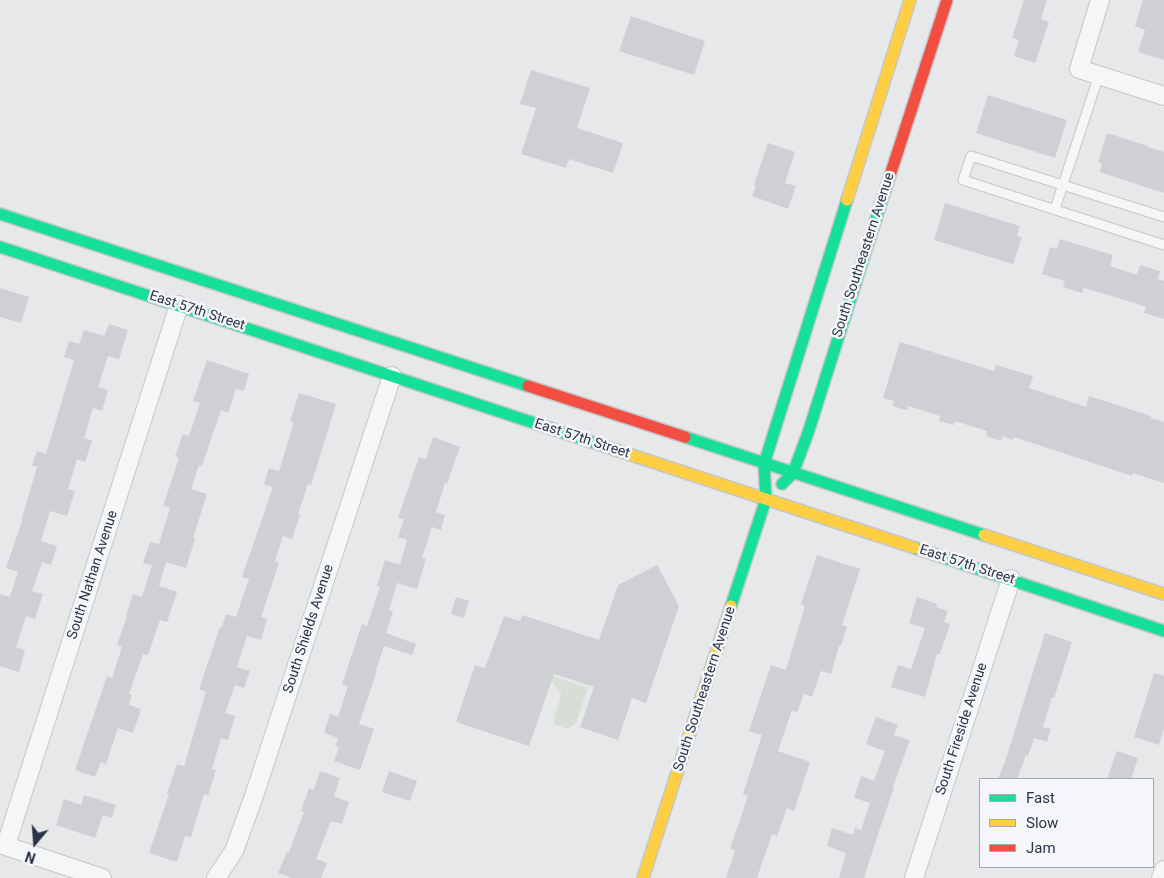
<!DOCTYPE html>
<style>
body{margin:0}
#map{position:relative;width:1164px;height:878px;overflow:hidden;background:#e6e8ea;font-family:Roboto,sans-serif}
canvas{display:block}
.legend{position:absolute;left:979px;top:778px;width:175px;height:90px;box-sizing:border-box;background:#f4f6f9;border:1px solid #a4a8b1;margin:0;padding:6px 9px;list-style:none;font-size:15px;color:#2b3445}
.legend li{display:flex;align-items:center;gap:10px;height:25px}
.legend b{width:25px;border:1px solid #a4a8b1}
.north{position:absolute;left:10px;top:818px;width:50px;height:50px;-webkit-text-stroke:4px #f4f6f9;paint-order:stroke;rotate:198deg;font-size:14px;font-weight:700;line-height:20px;text-align:center;color:#2b3445}
.north::after{content:'';display:block;margin:auto;width:18px;height:22px;background:#2b3445;clip-path:polygon(50% 0,100% 100%,50% 72%,0 100%)}
</style>
<div id="map">
<canvas width="1164" height="878"></canvas>
<ul class="legend">
<li><b style="height:6px;background:#16e098"></b>Fast</li>
<li><b style="height:6px;background:#ffcf43"></b>Slow</li>
<li><b style="height:6px;background:#f24e42"></b>Jam</li>
</ul>
<div class="north">N</div>
</div>
<script>
const c = document.querySelector('canvas').getContext('2d');
c.lineJoin = 'round';
function fill(path, color) { c.fillStyle = color; c.fill(path, 'evenodd'); }
function stroke(path, color, width, dash) { c.strokeStyle = color; c.lineWidth = width; c.lineCap = dash ? 'butt' : 'round'; c.setLineDash(dash || []); c.stroke(path); }
function drawText(font, color, halo, rows, align = 'center') {
  c.font = font + ' Roboto,sans-serif'; c.lineWidth = 5; c.setLineDash([]); c.textBaseline = 'middle'; c.strokeStyle = halo; c.fillStyle = color; for (const [text, x, y, turn = 0] of rows) {
    c.save(); c.translate(x, y); c.rotate((+turn || 0) * Math.PI / 180); c.textAlign = isNaN(turn) ? turn : align; if (halo) c.strokeText(text, 0, 0); c.fillText(text, 0, 0); c.restore();
  }
}
const green = new Path2D(`
 M552,676L588,688L576,723L567,729L554,724C554,713 560,704 561,693L551,679Z`);
const building = new Path2D(`
 M1024,0H1047L1041,19L1049,22L1035,63L1014,56L1019,40L1012,38Z
 M1143,0H1164V60L1138,52L1145,30L1135,26Z
 M631,16L705,41L694,75L619,51Z
 M531,70L590,88L577,128L623,143L613,173L569,159L566,168L521,154L536,108L520,104Z
 M988,95L1067,120L1055,158L976,133Z
 M1107,133L1148,146V147L1164,152V193L1100,172L1102,163L1098,162Z
 M768,143L795,152L785,183L796,186L788,209L752,196L756,186L754,185Z
 M945,203L1020,226L1017,236L1022,237L1013,264L934,240Z
 M1060,239L1113,255L1110,266L1137,275L1140,265L1160,271L1158,279L1164,281V319L1144,313L1146,307L1122,299L1084,288L1082,293L1063,287L1065,281L1042,274L1050,247L1057,249Z
 M0,288L29,297L21,323L0,317Z
 M109,324L128,330L119,359L108,356L98,387L108,390L102,411L93,408L84,438L92,441L85,462L77,459L68,489L75,491L67,516L50,511L41,541L57,546L51,565L42,562L32,591L43,594L35,619L26,616L16,647L25,650L19,672L0,666V594L10,597L18,572L6,568L23,518H22L37,467L32,465L37,451L46,454L73,364H72L74,360L64,357L69,341L79,344L84,330L104,336Z
 M900,342L994,371L996,365L1033,376L1029,388L1086,407L1089,396L1151,416V418L1164,422V483L1133,473L1132,476L1014,437L1013,440L1003,436L1001,441L986,436L987,431L955,421L954,425L939,421L940,416L908,406L907,410L892,406L894,401L883,398Z
 M207,360L249,374L244,391L236,389L228,413L221,410L202,466L199,465L191,489L207,494L193,538L195,539L186,568L166,562L159,586L177,592L167,622L160,620L148,655L143,654L129,694L132,695L129,705L141,709L133,733L118,728L106,764L101,762L95,777L75,770L107,676L112,678L122,647L117,645L127,616L126,615L133,594L142,597L152,565L143,563L150,542L159,544L170,508L163,506L179,458L175,456L183,434L189,436L200,403L193,401Z
 M299,393L336,404L311,485L308,484L298,514L300,515L292,539L283,536L275,561L279,563L261,617L267,619L261,640L247,636L237,667L250,671L244,688L235,685L225,713L235,716L228,740L221,738L212,769L216,770L208,796L204,794L191,837L185,836L177,862L149,853L169,794L167,793L177,764L184,766L206,692L199,689L220,627H222L226,614L236,617L249,579L242,577L273,487L264,484L269,468L279,471L294,422L290,421Z
 M433,437L460,447L447,484L445,483L436,512L445,515L441,530L432,527L422,558L426,559L417,589L397,583L389,610L393,612L386,633L416,644L412,655L384,646L376,670L377,671L359,724L374,729L360,770L334,761L339,747L335,746L338,738L324,733L330,714L338,717L348,686L342,684L362,624L367,626L380,587L377,586L385,560L400,565L407,540L398,537L404,519L398,518L419,457L426,459Z
 M817,555L860,569L842,625L847,627L841,646H839L831,674L821,671L812,697L804,694L797,713L792,710L778,751L810,762L794,811L787,808L777,836L772,834L757,878H726L735,850L730,849L748,796L743,794L762,735L749,731L771,665L786,670L805,606L801,604Z
 M657,565L679,606L646,703L632,698L618,740L580,727L594,687L554,674L529,746L456,722L475,665L485,668L504,616L520,621L522,615L599,640L618,585Z
 M456,597L469,601L464,618L451,614Z
 M917,597L937,604L936,607L948,611L944,622L950,624L940,654H937L925,697L891,687L898,665L911,669L925,628L909,623Z
 M1045,633L1072,642L1054,698L1052,697L1043,727L1051,729L1047,742L1034,738L1028,756L1026,755L1017,779H998L1005,762Z
 M1154,673L1164,676V728L1159,745L1134,737Z
 M876,717L898,725L894,735L910,740L893,787L894,788L881,825L864,878H839L846,853L827,846L832,828L853,835L855,828L861,830L870,803L854,798L861,776L874,781L885,751L866,744Z
 M1117,751L1138,758L1131,779H1107Z
 M320,771L340,778L334,796L349,802L342,824L331,821L316,859L327,863L321,878H292L278,873L287,852H289L304,812L301,811L309,788L314,790Z
 M389,771L417,781L410,801L382,792Z
 M84,795L116,805L112,818L103,815L95,838L56,825L64,799L81,805Z`);
const lane = new Path2D(`
 M1055,209L1099,75
 M1164,217L971,156L963,180L1164,245`);
const street = new Path2D(`
 M1100,0L1079,69L1164,96
 M0,844L102,878
 M6,845L179,305
 M216,878L234,851L254,796L392,376
 M914,878L1011,579
 M1161,878L1164,870`);
const fast = new Path2D(`
 M0,214L528,386
 M0,247L616,450
 M685,437L984,535
 M782,484L793,473L808,433L883,197
 M915,548L1164,631
 M731,606L766,499L764,464L847,200`);
const slow = new Path2D(`
 M847,200L910,0
 M616,450L915,548
 M984,535L1164,594
 M643,878L731,606`);
const jam = new Path2D(`
 M883,197L947,0
 M528,386L685,437`);
const streetNames = [
 ["South Southeastern Avenue",864,255,-72],
 ["East 57th Street",197,311,18],
 ["East 57th Street",582,439,18],
 ["East 57th Street",967,565,18],
 ["South Nathan Avenue",93,575,-72],
 ["South Shields Avenue",309,629,-72],
 ["South Southeastern Avenue",705,689,-72],
 ["South Fireside Avenue",962,729,-72]
];
fill(green, '#d6ded6');
fill(building, '#ced0d3');
stroke(lane, '#c4c6c8', 11);
stroke(street, '#c4c6c8', 20);
stroke(fast, '#c4c6c8', 14);
stroke(slow, '#c4c6c8', 14);
stroke(jam, '#c4c6c8', 14);
stroke(lane, '#f5f6f7', 9);
stroke(street, '#f5f6f7', 18);
stroke(fast, '#16e098', 11);
stroke(slow, '#ffcf43', 11);
stroke(jam, '#f24e42', 11);
drawText('14px', '#2b3445', '#f4f6f9', streetNames);
</script>
